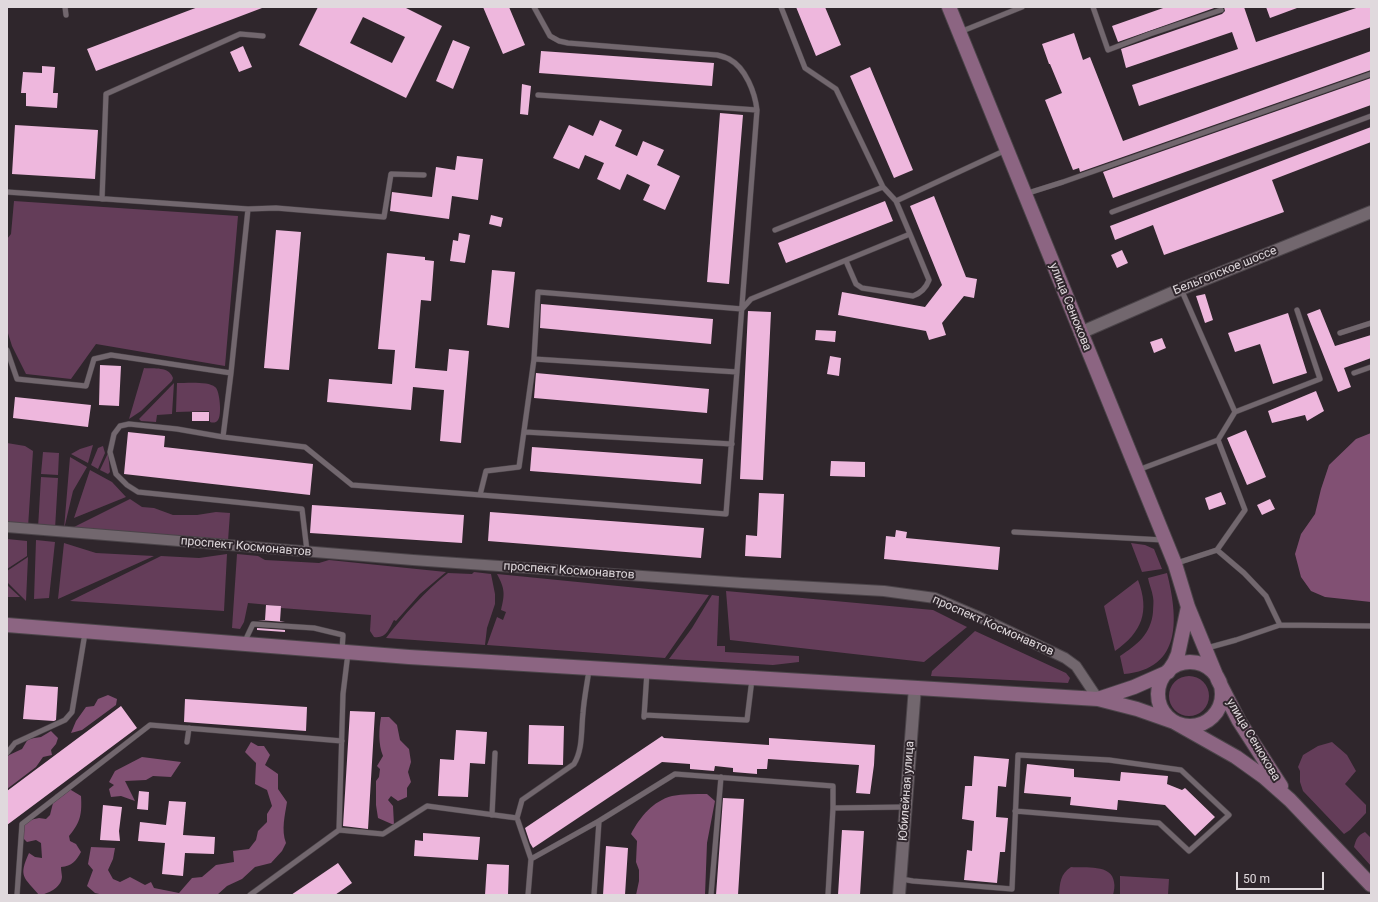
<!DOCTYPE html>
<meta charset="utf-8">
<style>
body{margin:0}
#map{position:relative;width:1378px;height:902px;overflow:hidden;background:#2f262c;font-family:Roboto,sans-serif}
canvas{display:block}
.frame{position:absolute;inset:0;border:8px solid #e0d9dd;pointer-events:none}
.scale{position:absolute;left:1236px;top:872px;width:88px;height:18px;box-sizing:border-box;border:2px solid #e0d9dd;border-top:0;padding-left:5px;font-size:12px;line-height:14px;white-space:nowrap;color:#e0d9dd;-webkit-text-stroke:3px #2f262c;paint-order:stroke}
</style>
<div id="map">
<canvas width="1378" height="902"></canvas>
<div class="frame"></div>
<div class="scale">50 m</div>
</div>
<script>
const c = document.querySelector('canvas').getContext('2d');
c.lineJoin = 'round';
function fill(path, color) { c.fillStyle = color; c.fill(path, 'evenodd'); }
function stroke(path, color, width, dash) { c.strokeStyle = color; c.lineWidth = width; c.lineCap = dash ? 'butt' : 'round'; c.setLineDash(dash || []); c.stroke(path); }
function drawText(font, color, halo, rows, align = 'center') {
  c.font = font + ' Roboto,sans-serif'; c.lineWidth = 4; c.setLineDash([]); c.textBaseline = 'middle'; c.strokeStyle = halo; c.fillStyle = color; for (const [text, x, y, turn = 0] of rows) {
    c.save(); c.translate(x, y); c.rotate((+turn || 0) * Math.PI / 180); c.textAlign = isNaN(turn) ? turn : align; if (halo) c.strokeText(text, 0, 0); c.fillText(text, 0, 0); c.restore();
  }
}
const green = new Path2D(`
 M14,201L238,216L225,366L96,344L71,379L26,374L12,346L7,330V239L11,234Z
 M144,368C154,369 169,366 173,378L172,381L141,411L129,419Z
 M174,383L172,414L157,415L156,422L141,421L139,419Z
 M177,383C186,383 209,381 215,387C220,390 222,416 218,420C216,423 213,423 210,422L209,411L176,412Z
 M7,443L25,446L33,451L28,527L7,525Z
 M93,445L88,463L71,454L80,449Z
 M103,446L105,453L98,469L91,465L98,448Z
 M43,452L59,453L58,475L41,474Z
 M108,453L110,472L108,474L100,470Z
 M70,457L87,467L73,491L64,529Z
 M90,470L112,482L126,497L74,518Z
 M41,477L58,478L55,529L38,528Z
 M130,499L142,507L154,508L173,515H197L216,512L230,513L228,541L70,529Z
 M7,539L27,541V556L7,569Z
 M36,540L55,542L49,598L34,599Z
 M64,543L96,553L154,556L58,599Z
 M1131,543L1145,545L1154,549L1162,569L1142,572Z
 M227,554L224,611L70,601L161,556L199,558Z
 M237,554L258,556L265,560L319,563L329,560L446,572L420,594L396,621L394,620C389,629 386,639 374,637L370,631L371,615L281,608V606L248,603L244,622L240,629L232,628Z
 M28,557L26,601L7,582V571Z
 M474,572L491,574L495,594V604L487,628L485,645L386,638C404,615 425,591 448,573L472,574Z
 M1167,573C1178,617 1183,669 1124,674L1120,656C1137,645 1151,634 1153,612C1153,607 1154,602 1153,597C1152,590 1149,584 1148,578Z
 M497,574L709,595L665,658L487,645L497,617L503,620L506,612L501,610C505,594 505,589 497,574Z
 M1138,580C1150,612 1142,632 1115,651L1104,606Z
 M7,585L20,597H7Z
 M726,591L933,610L967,627L924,662L730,640Z
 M712,595L719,596L717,646H725V652L799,656V662L773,665L669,659L692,628Z
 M975,631L1066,673L1070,678L1068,683L931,676L932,671Z
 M1169 696a20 20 0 1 1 40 0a20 20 0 1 1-40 0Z
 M1332,742L1347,755L1356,771L1345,784L1366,805V813L1350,830L1344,834L1303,791L1300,782V771L1298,767L1303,755L1318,746Z
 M1365,832L1371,838V866L1354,847C1356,839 1358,835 1365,832Z
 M1071,867C1085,868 1112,864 1114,882C1115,886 1114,891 1113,895H1059C1060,883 1060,874 1071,867Z
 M1120,876L1169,879L1168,895H1120Z`);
const forest = new Path2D(`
 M1371,433V602L1325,597L1311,591L1301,577L1295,554L1301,534L1315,514L1321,489L1329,465L1356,439Z
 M108,695L117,699L116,705L82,730L71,733L76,721L86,707L94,706L98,699Z
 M381,717H389L397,725L400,740L409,749L411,762L408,772L411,782L407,788V797L398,801L391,796L388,800L393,806L394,825L378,818L376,805V781L379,777L380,769L377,766L383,756C378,744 379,729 381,717Z
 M51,731L58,738L56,744L51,750L52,755L43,757L36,767L7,789V756L22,749L28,739L41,737Z
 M251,742L258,746H264L270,755L265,765L278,774V789L287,802C285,815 281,830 286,843L282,851L271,863L255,867L242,879L227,886L217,895H104L95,893L87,886L93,870L88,864L91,847L115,848L113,859L108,870L113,879L120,882L130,877L145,885L151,882L154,888L179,893L192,878L202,877L216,865L234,862L233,851L249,849L256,840L258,831L267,822V814L272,806L267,790L255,784L256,763L245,752Z
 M142,757L181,762L171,777L153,776L146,780L125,781L135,801L121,796L111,797L109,789L114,785L109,782L115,771Z
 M66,787L81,796C82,813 81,822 69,836L70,841L76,844L81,852C76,861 72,866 61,867C61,871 62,875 62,877C61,888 48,894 39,895C24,877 18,877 29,853L35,857L42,858L41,843L36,840L27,842L20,835L21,822L39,818L46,819L50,815L55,795Z
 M707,794L715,801L707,843L705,895H636L639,881V870L636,862L637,841L631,834C640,817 653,801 672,796C683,794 695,794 707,794Z`);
const building = new Path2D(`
 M198,7L262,8L96,71L87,49Z
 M318,7H404L442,26L406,98L299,45ZM363,17L405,37L392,63L350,43Z
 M483,7H509L525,45L503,54Z
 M796,7H825L841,45L816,56Z
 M1166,7H1217L1118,42L1112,26Z
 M1224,7H1244L1256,42L1359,7H1371V27L1139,106L1132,85L1238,49L1232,32L1126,68L1121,49L1222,14L1225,11Z
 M1266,7H1297V8L1270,18Z
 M1074,33L1083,60L1090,57L1123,141L1371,51V70L1080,172L1079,168L1073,170L1045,100L1062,93L1050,64H1049L1042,44Z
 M453,40L470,47L453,89L436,81Z
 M243,46L252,67L239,72L230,52Z
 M541,51L714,63L712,86L539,73Z
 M42,66L55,67L53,93H58L57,108L26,106V93H21L23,72L42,73Z
 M870,67L913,170L894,178L850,76Z
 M1371,78V105L1113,198L1103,172Z
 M522,84L531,86L528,115L520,114Z
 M720,113L743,115L729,284L707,282Z
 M600,120L622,130L615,146L637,156L643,141L664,150L657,165L680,176L665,210L643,200L650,185L627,174L620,190L597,179L604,163L585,155L579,169L553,158L569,125L593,136Z
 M15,125L98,130L95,179L12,174Z
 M1371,127V142L1272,180L1284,212L1164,255L1153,225L1115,240L1110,226Z
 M457,156L483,159L478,200L452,196L449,219L390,211L392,192L432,197L436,167L455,170Z
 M934,196L966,277L977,279L974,298L964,296L942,323L946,335L929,340L926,331L838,315L842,292L925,307L942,285L910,206Z
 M885,201L893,221L786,263L778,243Z
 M491,215L503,218L501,227L489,224Z
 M276,230L301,232L289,370L264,368Z
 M459,233L470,235L465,263L450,261L453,240L458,241Z
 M1122,250L1128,263L1117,268L1111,255Z
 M387,253L425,257V260L434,261L431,301L421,300L415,368L447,371L449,349L469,351L461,443L440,441L444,390L413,387L411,410L327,402L329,379L392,384L395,350L378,349Z
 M492,270L515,272L509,328L487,325Z
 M1205,294L1213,320L1205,323L1196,296Z
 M541,304L713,319L711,344L540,328Z
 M1320,309L1335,346L1371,335V358L1344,368L1351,387L1338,392L1307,314Z
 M748,311L771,312L763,480L740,479Z
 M1288,313L1307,373L1273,384L1260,344L1235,352L1228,333Z
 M816,330L836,331L835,342L815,340Z
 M1162,338L1166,348L1154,353L1150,342Z
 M830,356L841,358L839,376L827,374Z
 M100,365L121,366L119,406L99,405Z
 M536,373L709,389L707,413L534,398Z
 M1316,391L1324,411L1307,421L1305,415L1272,423L1268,411Z
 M15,397L91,405L88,427L13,418Z
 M192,412H209V421H192Z
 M1246,430L1266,477L1247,485L1227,438Z
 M128,432L165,436L164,447L313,464L310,495L124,474Z
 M532,447L703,459L701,484L530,471Z
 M831,461L865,462V477L830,476Z
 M1221,492L1226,504L1209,510L1205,498Z
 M759,493L784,494L781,558L745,556L746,535L757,536Z
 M1270,499L1275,509L1262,515L1257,505Z
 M312,505L464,515L462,543L310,533Z
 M490,512L704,528L701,558L488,541Z
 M896,530L907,532L906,538L1000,547L998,570L884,559L886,536L895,537Z
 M266,605L281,606L280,621L285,622L258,620H265Z
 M257,628L285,630V632L257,630Z
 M26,685L58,687L56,720L54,721L23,719Z
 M185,699L307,707L306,731L184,722Z
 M121,706L137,728L7,825V791Z
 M350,711L375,712L368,829L343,826Z
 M529,725L564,726L563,765L528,764Z
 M456,730L487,732L485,764L470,763L468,797L438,796L440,759L454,760Z
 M662,736L664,738L769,745V738L875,745L874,765L870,794L856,793L859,765L768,759L767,769H757V774L733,772V768L715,766L714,771L690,769V764L662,762L533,848L530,843L525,828Z
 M974,756L1009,759L1006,787L998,786L996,817L1008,818L1005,852H1000L997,883L964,880L967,850L972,851L974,821L962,819L965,786H972Z
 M1027,764L1074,769V777L1120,781L1121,772L1168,776L1167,784L1182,790L1185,788L1215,817L1195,836L1165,805L1118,800L1117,810L1070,805L1071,797L1024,793Z
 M139,791L149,792L148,810L137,809Z
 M723,798L744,799L738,895H716Z
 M169,801L186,802L183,835L215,837L214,854L185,853L183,876L162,874L165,843L138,841L140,822L166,825Z
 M103,805L122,807L119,831L120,841L100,840Z
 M842,830L864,831L860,895H838Z
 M423,833L480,837L478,860L414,856L415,840L423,841Z
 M606,846L628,848L625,895H603Z
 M338,863L352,883L335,895H291Z
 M487,864L509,865L508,895H485Z`);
const service = new Path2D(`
 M65,7L66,15
 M1093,7L1108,50L1150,34L1221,10
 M960,32L1022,7
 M538,95L757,110
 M7,192L248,209L231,373L223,437
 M1025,194L1063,182L1371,74
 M102,199L106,94L240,34L263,36
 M896,201L1006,150
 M248,209L276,208L384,217L391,174L424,175
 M1112,212L1371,116
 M775,230L883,187
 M846,261L856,284L862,288L913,296C921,293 926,288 929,280L910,234
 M1181,289L1235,412L1218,440
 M1340,333L1371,323
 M7,350L17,379L86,386L94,359L111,355L231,373
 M534,359L737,372
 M1354,373L1371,367
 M1235,412L1320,379L1297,310
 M525,432L732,444
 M1138,470L1218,440L1245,510L1217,550L1177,563
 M480,495L486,471L519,467L534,359L538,292L742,309L751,299L910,234L896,201L883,187L836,89L805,68L781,7
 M1014,532L1163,540
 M1217,550L1244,573L1266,596L1280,625
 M307,551L302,509L138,492L127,485L116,474L110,452L114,434L120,426L129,424L177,429L223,437L305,447L352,485L726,514L757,110C755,93 746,68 729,59C725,57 721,56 717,55L568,43L559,41L550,36L534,7
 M244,643L253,624L314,628L343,635L342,651
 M1207,648L1236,640L1280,625L1371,626
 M644,715L747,720L752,679
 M644,717L647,672
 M187,742L189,728
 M7,753L15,743L65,720L72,712L85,633
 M833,808L906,807
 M492,815L495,753
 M517,818L522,800L574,764C583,749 581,731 583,713C584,699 587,684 589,670
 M339,830L383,834L427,806L517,818L531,859L528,895
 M531,859L599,821L675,774L833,786V808L828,895
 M901,879L913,881L1012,889L1018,755L1109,760L1181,770L1229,815L1189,851L1159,823L1015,811
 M17,895L22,824L150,725L342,741
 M250,895L339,830L343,694L348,653
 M594,895L599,821
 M711,895L721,777`);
const minor = new Path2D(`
 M7,527L413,560L743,583L884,591L935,598L977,616L1065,658L1076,666L1098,699`);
const tertiary = new Path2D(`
 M1080,333L1181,289L1371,212
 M899,895L915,687`);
const secondary = new Path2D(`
 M949,7L1175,564L1188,607L1218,680L1239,721L1281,786
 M7,625L409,657L1098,699L1137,709L1174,722L1236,757L1264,777L1290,800L1371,885
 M1158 694a32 32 0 1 1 64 0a32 32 0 1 1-64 0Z
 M1098,699L1134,687L1168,672L1174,663L1178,654L1188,607`);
const streetNames = [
 ["Бельгопское шоссе",1225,271,-22],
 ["улица Сенюкова",1070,307,68],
 ["проспект Космонавтов",246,547,5],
 ["проспект Космонавтов",569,571,4],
 ["проспект Космонавтов",993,626,24],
 ["улица Сенюкова",1253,740,59],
 ["Юбилейная улица",907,791,-86]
];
fill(green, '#643d59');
fill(forest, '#815073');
fill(building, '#eeb7dd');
stroke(service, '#4b4449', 6);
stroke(minor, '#4b4449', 12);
stroke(tertiary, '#4b4449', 14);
stroke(secondary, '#4b4449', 16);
stroke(service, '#72676e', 5);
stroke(minor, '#72676e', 10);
stroke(tertiary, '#72676e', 12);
stroke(secondary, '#8c6582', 14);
drawText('12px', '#e0d9dd', '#2f262c', streetNames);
</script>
